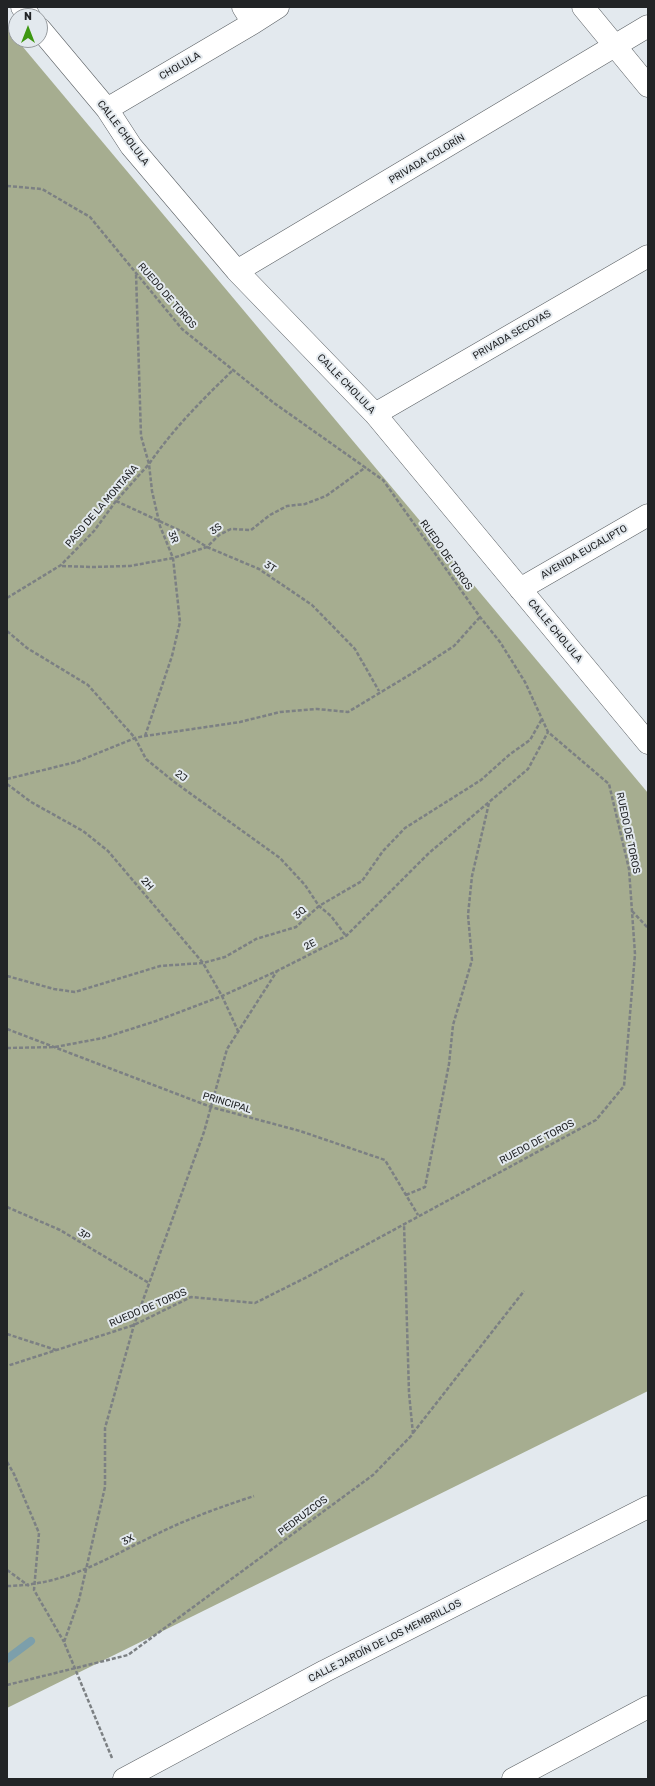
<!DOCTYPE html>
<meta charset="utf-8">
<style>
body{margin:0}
#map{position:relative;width:655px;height:1786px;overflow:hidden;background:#e3e9ee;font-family:Rubik,sans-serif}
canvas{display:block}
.frame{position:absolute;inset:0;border:8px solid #222426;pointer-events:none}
.north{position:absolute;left:8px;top:8px;width:40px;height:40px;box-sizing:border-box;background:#e3e9ee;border:1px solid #969a9e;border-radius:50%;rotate:0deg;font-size:11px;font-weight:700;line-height:16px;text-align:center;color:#222426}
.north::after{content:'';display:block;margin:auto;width:14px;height:18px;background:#3d9711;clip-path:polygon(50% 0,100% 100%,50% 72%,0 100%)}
</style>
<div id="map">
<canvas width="655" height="1786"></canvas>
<div class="frame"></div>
<div class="north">N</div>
</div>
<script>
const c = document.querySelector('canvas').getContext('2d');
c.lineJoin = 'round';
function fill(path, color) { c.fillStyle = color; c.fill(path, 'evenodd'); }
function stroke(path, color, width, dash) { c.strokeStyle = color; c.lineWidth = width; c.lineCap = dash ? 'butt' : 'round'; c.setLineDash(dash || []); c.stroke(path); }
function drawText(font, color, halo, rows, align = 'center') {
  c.font = font + ' Rubik,sans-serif'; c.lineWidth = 4; c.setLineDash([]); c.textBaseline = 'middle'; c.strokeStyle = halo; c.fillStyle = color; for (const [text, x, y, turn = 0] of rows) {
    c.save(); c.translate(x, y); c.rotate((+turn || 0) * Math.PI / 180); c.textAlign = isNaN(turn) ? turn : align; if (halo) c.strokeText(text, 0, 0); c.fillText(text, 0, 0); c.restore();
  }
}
const forest = new Path2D(`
 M7,28L648,793V1391L7,1708Z`);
const stream = new Path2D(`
 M7,1659L31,1641`);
const path = new Path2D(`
 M7,186L42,189L90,217L182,329L274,403L383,480L480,617L500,642L525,682L548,732L609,784L629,869L635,954L624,1086L596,1120L307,1277L255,1303L191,1297L134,1325L7,1366
 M116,501L181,531L207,547L259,569L312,605L355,649L379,691
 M62,566L92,567L130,566L173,558L207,547L219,535L231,529L251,530L270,515L287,506L305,504L326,496L366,467
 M7,598L61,565L94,531L116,501L149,464L141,436L136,273
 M7,631L27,648L88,685L135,738L146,759L173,781L280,858L305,885L319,906L331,916L346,936
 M145,736L172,656L180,622L173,558L160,526L152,491L149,464C173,429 202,400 232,371
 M7,779L76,762L135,738L145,736L240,722L280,712L317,709L348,712L411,674L454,646L480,617
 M7,784L31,802L83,831L108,851L203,963L222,996L238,1031
 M632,911L648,928
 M7,976L54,989L75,992L160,966L203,963L225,957L256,939L296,927L319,906L362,881L383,851L405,828L481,780L509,755L530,740L542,719
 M7,1029L211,1107L300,1131L385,1160L418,1215
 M7,1048L55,1047L103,1038L156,1021L222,996L277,971L346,936L429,853L528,769L548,732
 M406,1195L425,1187L449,1064L453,1025L472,960L468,915L472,876L489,803
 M7,1207L60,1230L149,1283
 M7,1334L56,1350
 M413,1433L524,1291
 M7,1462L14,1474L39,1533L34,1590L64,1642
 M7,1570L29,1586
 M7,1586C67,1585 105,1559 157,1534C189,1518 221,1507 254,1496
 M7,1685L128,1655L373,1475L413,1434L409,1393L404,1223
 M112,1758L64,1642L79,1600L105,1487V1428L134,1325L204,1132L227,1049L277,971`);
const minor = new Path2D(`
 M22,7L29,16
 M243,7L253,23
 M583,7L648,86
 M40,29L107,109L131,146L237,271L375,414L648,743
 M107,109L253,23L278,7
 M237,271L648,26
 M375,414L648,256
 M520,589L648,515
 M124,1779L325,1671L648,1507
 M513,1779L648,1707`);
const streetNames = [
 ["CHOLULA",180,66,-30],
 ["CALLE CHOLULA",123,133,53],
 ["PRIVADA COLORÍN",427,159,-31],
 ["RUEDO DE TOROS",167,296,49],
 ["PRIVADA SECOYAS",512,335,-30],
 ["CALLE CHOLULA",346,384,46],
 ["PASO DE LA MONTAÑA",102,506,-49],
 ["3S",216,529,-35],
 ["3R",173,537,69],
 ["AVENIDA EUCALIPTO",584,552,-30],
 ["RUEDO DE TOROS",446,555,55],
 ["3T",270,567,32],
 ["CALLE CHOLULA",555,631,50],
 ["2J",181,776,37],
 ["RUEDO DE TOROS",628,833,78],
 ["2H",147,884,50],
 ["3Q",300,913,-43],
 ["2E",310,945,-27],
 ["PRINCIPAL",227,1103,17],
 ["RUEDO DE TOROS",537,1142,-28],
 ["3P",84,1235,32],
 ["RUEDO DE TOROS",148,1308,-23],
 ["PEDRUZCOS",303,1516,-37],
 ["3X",128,1540,-28],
 ["CALLE JARDÍN DE LOS MEMBRILLOS",385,1641,-27]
];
fill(forest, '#a6ad90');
stroke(stream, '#7c9fab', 8);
stroke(minor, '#5a5f63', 23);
stroke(path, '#7c8083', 2.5, [4, 2]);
stroke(minor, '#fff', 22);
drawText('10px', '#222426', '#e3e9ee', streetNames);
</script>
